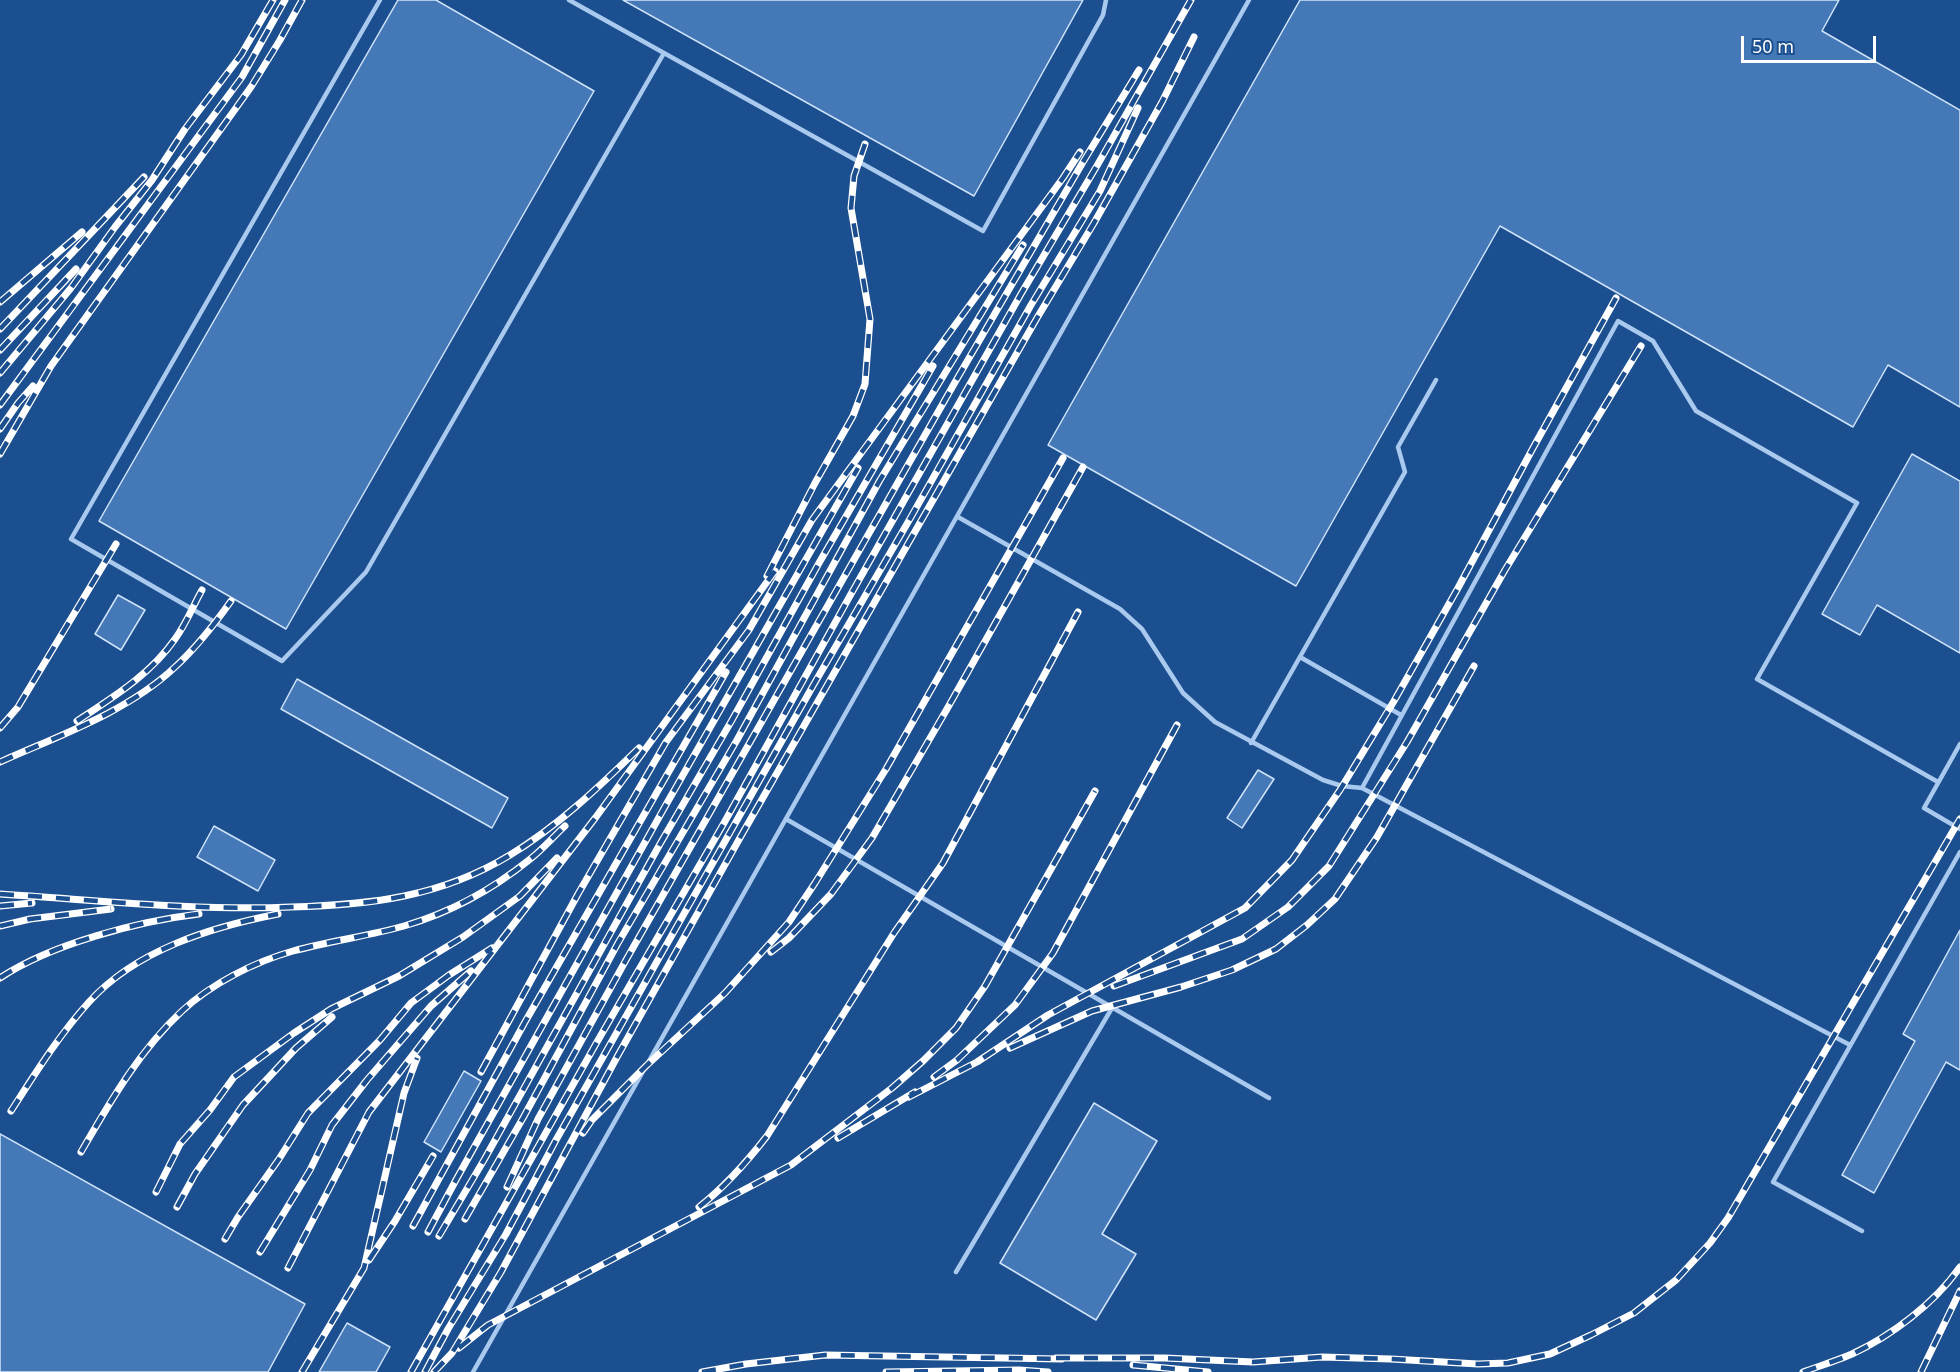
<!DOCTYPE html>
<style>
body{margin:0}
#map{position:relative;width:1960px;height:1372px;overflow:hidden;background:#1b4f8f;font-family:"Noto Sans",sans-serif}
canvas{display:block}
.scale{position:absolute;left:1741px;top:36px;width:135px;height:27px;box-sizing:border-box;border:3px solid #fff;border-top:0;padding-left:8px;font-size:18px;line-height:21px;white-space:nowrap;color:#fff;-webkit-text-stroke:4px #1b4f8f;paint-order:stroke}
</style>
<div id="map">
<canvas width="1960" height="1372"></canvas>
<div class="scale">50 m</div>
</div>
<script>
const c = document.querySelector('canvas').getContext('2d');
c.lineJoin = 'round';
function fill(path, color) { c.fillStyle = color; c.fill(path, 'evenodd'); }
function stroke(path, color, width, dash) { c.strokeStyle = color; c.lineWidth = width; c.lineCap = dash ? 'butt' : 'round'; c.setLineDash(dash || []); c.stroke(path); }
const building = new Path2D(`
 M398,0H436L594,91L286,629L99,521Z
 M623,0H1083L974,196Z
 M1300,0H1839L1822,31L1960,110V407L1888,365L1853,427L1500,226L1296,586L1048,445Z
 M1912,454L1960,481V653L1877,605L1860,635L1822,614Z
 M118,595L145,610L121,650L95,634Z
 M297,679L508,798L492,828L281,709Z
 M1258,770L1274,779L1242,828L1227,818Z
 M214,826L275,860L258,891L197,857Z
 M1960,930V1070L1946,1062L1874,1193L1842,1175L1915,1041L1903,1034Z
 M464,1071L481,1081L441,1152L424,1142Z
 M1094,1103L1157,1141L1102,1234L1136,1254L1096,1320L1000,1263Z
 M0,1134L305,1304L268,1372H0Z
 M347,1323L390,1347L376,1372H319Z`);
const lane = new Path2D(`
 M380,0L71,539L282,661L366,572L664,53
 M569,0L983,231L1103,15L1106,0
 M958,517L1120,609L1142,629L1183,693L1215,722L1323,780L1342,786L1362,788L1850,1045
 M1300,657L1401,715
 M1251,743L1405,472L1398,447L1436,380
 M1960,744L1924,808L1960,829
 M1362,788L1618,321L1653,341L1696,411L1857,503L1757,679L1938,782
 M786,819L1269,1098
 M1862,1231L1773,1182L1960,852
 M956,1272L1112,1008
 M473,1372L1249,0`);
const rail = new Path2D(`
 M0,302L82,232
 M0,329L144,177
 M0,350L76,269
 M0,373L71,288L115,227L152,180L185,129L241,55L273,0
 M0,405L242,77L285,0
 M0,429L18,403L33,386
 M0,454L51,366L251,87L280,40L302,0
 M767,576L815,483L853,416L865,384L870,319L851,208L854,176L865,144
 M77,721C113,697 150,675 175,639C186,624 193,606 202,590
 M0,728L18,707L116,544
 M0,762C58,736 127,712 174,668C196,648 214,625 231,601
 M0,894C97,900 193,911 291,907C370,905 441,897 510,855C558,826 599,787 639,748
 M0,906L32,903
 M0,926L30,919L111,909
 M771,952L789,938L831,894L872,838L947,709L1083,467
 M0,978C51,944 139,921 199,914
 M1114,986L1242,939L1288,907L1329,866L1407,742L1505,570L1641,346
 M1010,1048L1092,1011L1181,987L1232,970L1276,949L1307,925L1335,899L1377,837L1474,666
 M481,1072L578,894L666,742L749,630L812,520L1063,178L1080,152
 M934,1077L957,1060L1015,1005L1053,953L1177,725
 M909,1097L977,1062L1048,1015L1245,908L1292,860L1340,790L1394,701L1458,588L1533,448L1616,298
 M11,1111C35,1074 59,1035 89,1002C136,950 211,927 278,914
 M583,1133L592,1120L647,1065L725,993L789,922L815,883L886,769L1063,458
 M838,1138L915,1092
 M81,1152C110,1102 139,1051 182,1011C211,984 254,962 293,951C330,941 368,936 404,926C449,913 493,889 529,860C542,850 553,837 565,826
 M507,1187L538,1119L626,960L954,384L1083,162L1139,70
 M156,1192L180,1144L210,1110L234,1077L294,1033L331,1009L399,976L463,937L520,896L557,858
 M177,1207L195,1174L243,1105L296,1048L332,1017
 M699,1207C726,1186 746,1163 767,1136L894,933L943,863L1078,612
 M465,1219L523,1118L618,943L737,740L880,480L1023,245
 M413,1226L525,1022L726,672
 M428,1232L457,1178L667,803L858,468
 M439,1236L484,1160L660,844L732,720L819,563L933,366
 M225,1239L238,1217L279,1159L308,1113L380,1040L411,1003L449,975L492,948
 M260,1252L310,1170L332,1125L367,1080L431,1006L471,971
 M369,1260L395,1221L433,1156
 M288,1268L369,1112L596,817L775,571
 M459,1348L488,1325L791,1165L892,1088L923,1061L956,1028L985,986L1095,791
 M1056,1358H1165L1253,1362L1322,1357L1391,1359L1478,1364L1508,1363L1550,1354L1591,1335L1634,1313L1676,1280L1710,1243L1728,1218L1960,819
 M1133,1365L1208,1372
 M302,1372L364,1268L404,1093L417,1058
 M411,1372L597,1042L724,823L851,594L1021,294L1098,164L1191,0
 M425,1372L448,1329L506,1234L556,1140L814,684L911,517L1031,305L1100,191L1138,108
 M434,1372L452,1353L501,1272L617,1057L741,836L1037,318L1094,223L1162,102L1194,37
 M702,1372L746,1364L825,1355L1062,1359
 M886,1372L1019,1370L1048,1372
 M1803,1372C1819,1366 1836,1361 1852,1354C1891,1336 1935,1303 1960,1267
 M1921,1372L1960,1291`);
fill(building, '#4478b7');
stroke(building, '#cfe3fa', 1.5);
stroke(lane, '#a9c9ee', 4.5);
stroke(rail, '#fff', 7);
stroke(rail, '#1b4f8f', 4.5, [14]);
</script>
